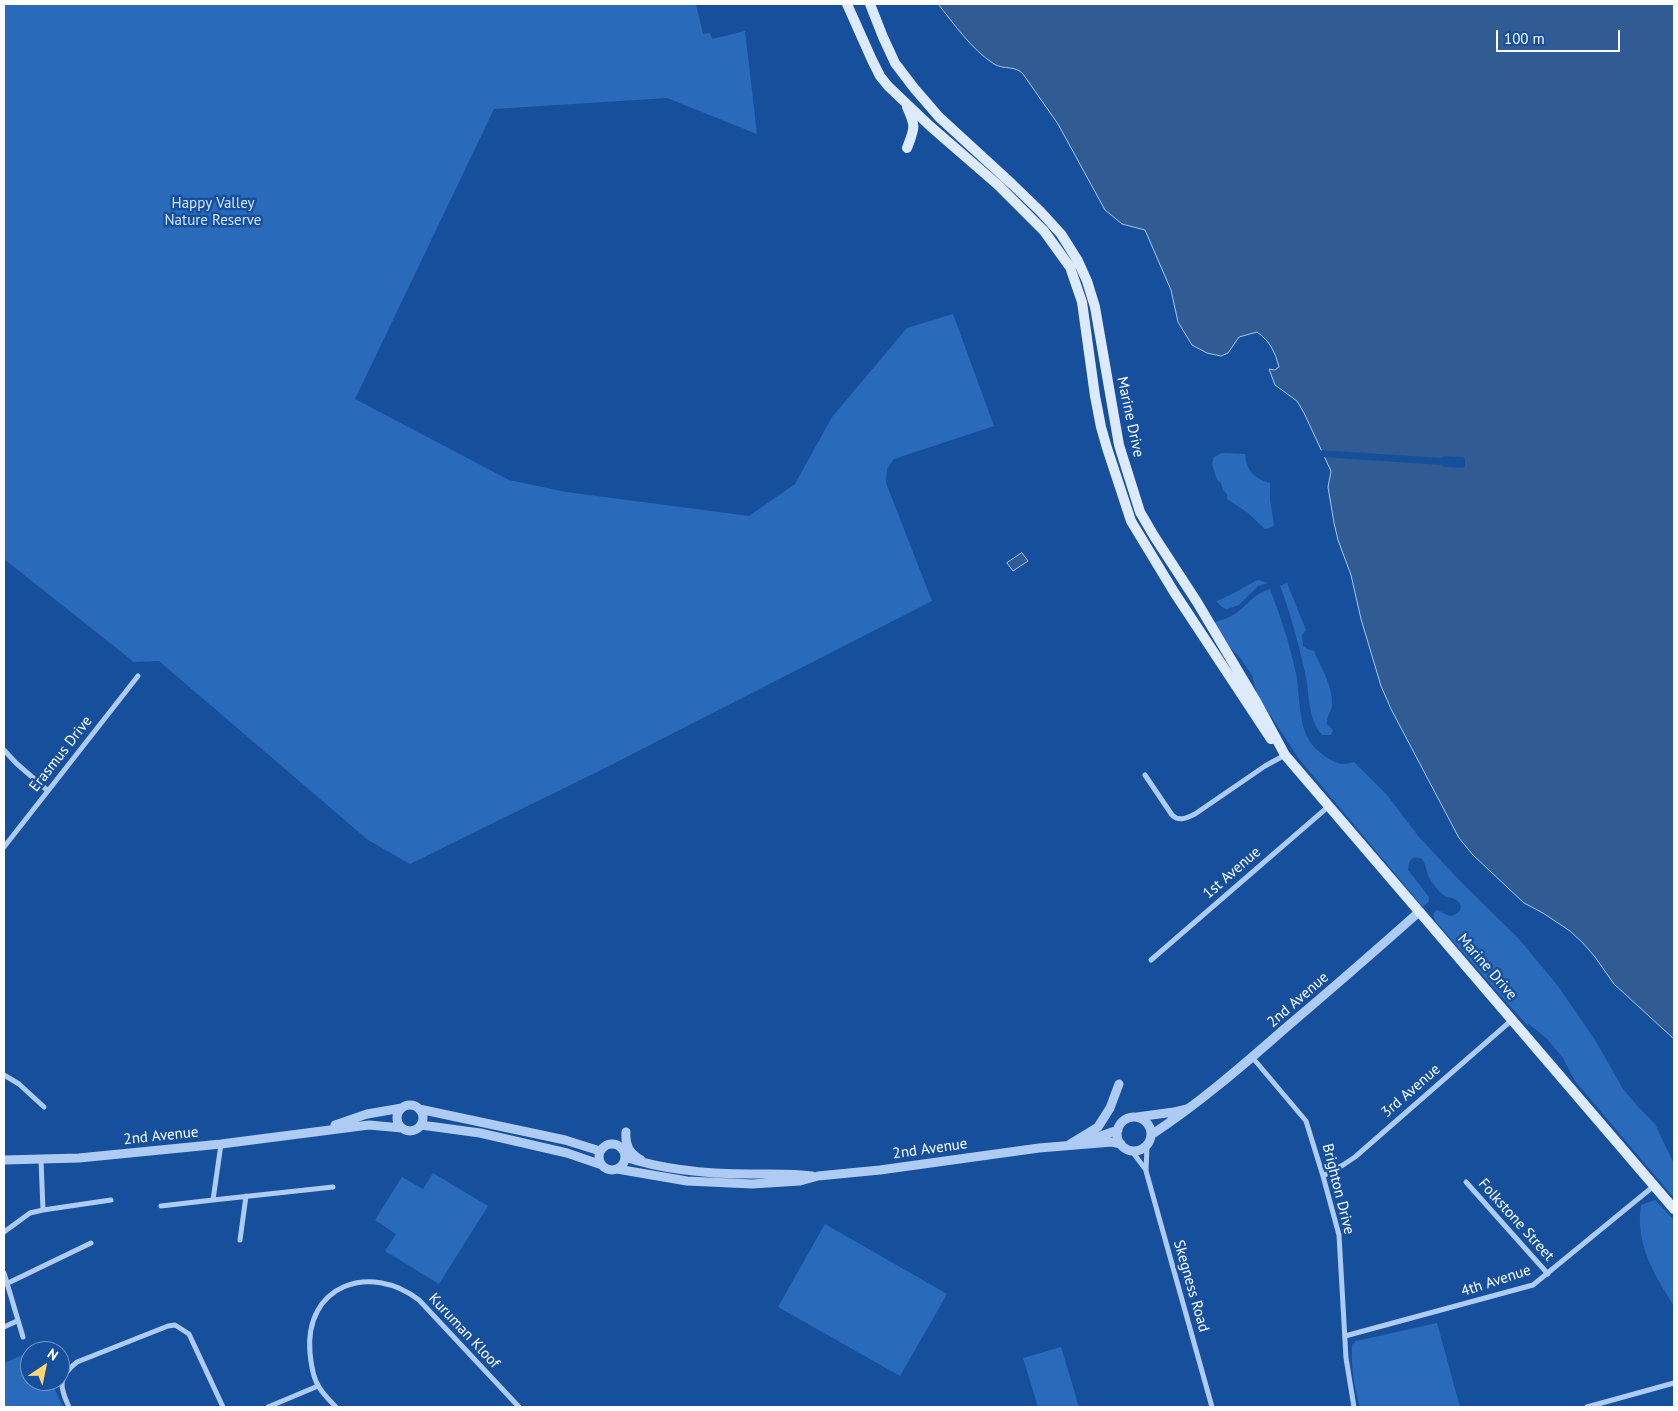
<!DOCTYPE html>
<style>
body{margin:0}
#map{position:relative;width:1678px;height:1411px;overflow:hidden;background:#16509d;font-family:"PT Sans",sans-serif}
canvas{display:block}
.frame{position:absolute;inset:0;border:5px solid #fff;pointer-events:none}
.north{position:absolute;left:20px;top:1341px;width:50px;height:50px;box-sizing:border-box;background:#16509d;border:1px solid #7396c4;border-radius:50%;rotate:34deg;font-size:14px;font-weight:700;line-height:20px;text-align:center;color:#fff}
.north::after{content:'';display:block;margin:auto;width:18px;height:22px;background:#ffd66f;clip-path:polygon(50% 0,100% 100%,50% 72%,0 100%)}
.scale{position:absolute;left:1496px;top:30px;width:124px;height:22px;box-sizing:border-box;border:2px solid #fff;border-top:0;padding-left:6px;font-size:15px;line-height:18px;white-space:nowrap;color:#fff;-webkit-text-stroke:4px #16509d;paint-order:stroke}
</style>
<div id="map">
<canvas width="1678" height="1411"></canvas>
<div class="frame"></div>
<div class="north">N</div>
<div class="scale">100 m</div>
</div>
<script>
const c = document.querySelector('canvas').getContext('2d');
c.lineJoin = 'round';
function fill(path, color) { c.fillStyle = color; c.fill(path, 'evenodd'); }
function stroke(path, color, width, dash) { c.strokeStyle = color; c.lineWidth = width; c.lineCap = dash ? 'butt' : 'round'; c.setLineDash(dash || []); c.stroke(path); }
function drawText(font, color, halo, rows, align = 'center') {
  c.font = font + ' "PT Sans",sans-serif'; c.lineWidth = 5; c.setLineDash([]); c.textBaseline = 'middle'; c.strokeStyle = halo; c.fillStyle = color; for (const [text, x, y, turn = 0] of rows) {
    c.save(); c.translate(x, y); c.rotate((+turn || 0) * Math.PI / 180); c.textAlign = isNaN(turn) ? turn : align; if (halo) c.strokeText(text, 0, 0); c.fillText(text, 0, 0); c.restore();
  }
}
const green = new Path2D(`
 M4,4H696L703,34L710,33L712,39L745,31L757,134L667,98L494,109L355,399L509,480L566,492L749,516L795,484L832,417L907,328L953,314L994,426L894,459L887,469L886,483L932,601L607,767L410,864L368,840L159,661L134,662L4,559Z
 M1222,453L1245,454C1246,470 1254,479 1270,483V500L1274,524L1273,527L1265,529L1248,513L1227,499V494L1223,490L1221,483L1217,480L1212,464L1214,457Z
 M1258,580L1268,583L1258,586L1239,605L1227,609L1223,608L1216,601C1231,596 1243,587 1258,580Z
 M1287,583L1306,630L1302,635L1303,646L1307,649L1314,651C1321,668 1333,686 1332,705C1332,711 1327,714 1327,724L1333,730L1331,735H1322C1307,718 1310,694 1305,672C1298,643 1291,614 1280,586Z
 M1270,589C1280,615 1289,642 1295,669C1300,690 1298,722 1309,740C1315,750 1330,762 1342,764C1346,764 1350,763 1354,762L1387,795L1419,837L1460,881L1519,939L1558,986L1595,1040L1623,1089L1639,1108L1655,1124L1674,1164V1198L1575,1081L1563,1058L1547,1039L1529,1024L1527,1025L1517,1014L1436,922L1433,915L1436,910C1443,911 1448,918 1454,915C1456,914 1459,912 1460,910C1464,900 1451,898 1445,896C1440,893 1435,886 1432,882C1426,875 1427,867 1423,860C1418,856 1412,857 1409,863L1408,870L1429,897V901L1423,907L1299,759L1257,695L1252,675L1241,659L1229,646L1210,623C1221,621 1232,617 1240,610C1251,601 1256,593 1270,589Z
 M433,1173L488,1206L439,1284L385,1251L396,1234L375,1220L402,1177L423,1189Z
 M1655,1200L1674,1220V1306C1654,1274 1635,1244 1641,1205Z
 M825,1224L947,1294L900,1376L778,1307Z
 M1437,1323L1460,1407H1360C1354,1387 1351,1366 1352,1345L1356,1341Z
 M1061,1347L1079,1407H1038L1023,1358Z
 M30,1352V1381H51L63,1407H4V1363Z`);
const water = new Path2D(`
 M938,4H1674V1039L1614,984L1595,957L1583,943L1570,931L1543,913L1524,903L1473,855L1459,838L1391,709L1381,686L1361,619L1351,575L1338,540L1334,523L1328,487L1331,471L1304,413L1297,401L1275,385L1269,369L1275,370L1279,367C1275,352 1270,341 1257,332L1239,337L1228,353L1221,356L1207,353L1192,345L1178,322L1171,290L1145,230L1122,224L1105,210L1058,124L1023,74C1015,65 1004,70 994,64C971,49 955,25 938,4Z
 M1022,553L1028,561L1013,571L1007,563Z`);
const pier = new Path2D(`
 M1318,450L1442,458L1445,456L1463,457L1465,459V466L1463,468L1444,467L1442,465L1322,457Z`);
const minor = new Path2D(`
 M4,750L16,763L48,791
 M1145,775L1172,815C1179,822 1187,818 1195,814L1265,766L1285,755
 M4,847L138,676
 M1151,960L1329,806
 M1252,1057L1306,1121L1323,1176L1339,1235L1346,1358L1354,1407
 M4,1075L19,1084L44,1107
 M221,1144L213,1200L333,1187
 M1147,1146L1146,1171L1212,1407
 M1131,1150L1146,1170
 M1323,1176L1343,1165L1355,1157L1513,1019
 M1466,1182L1548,1274
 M161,1206L213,1200
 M43,1210L111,1200
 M4,1232L30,1213L43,1210L41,1160
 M240,1240L246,1196
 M4,1273L23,1337
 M6,1284L91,1243
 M4,1327L17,1321
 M1345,1336L1533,1285L1655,1185
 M69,1407C59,1386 58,1377 77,1362L168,1326L175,1325L189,1334L223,1407
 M268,1407L318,1386
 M336,1407C330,1401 323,1394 319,1387C313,1378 311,1364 310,1353C304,1285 370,1262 419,1300L519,1407
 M1587,1407L1674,1383`);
const tertiary = new Path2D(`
 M397 1118a13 13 0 1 1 26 0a13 13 0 1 1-26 0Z
 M419,1109L565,1140L600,1151
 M1137,1117L1174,1112L1186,1109
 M1117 1134a17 17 0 1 1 34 0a17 17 0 1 1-34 0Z
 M335,1125L367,1114L402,1108
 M421,1125L480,1133L567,1153L602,1165
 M626,1132C625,1145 629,1153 641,1160
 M1151,1135C1198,1104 1240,1068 1282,1031C1328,992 1374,952 1419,912
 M1086,1141L1118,1130
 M1070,1144L1098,1127L1110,1108L1119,1084
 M599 1157a13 13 0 1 1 26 0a13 13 0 1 1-26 0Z
 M625,1157C664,1170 709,1174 751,1174C771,1174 792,1173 812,1176
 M4,1160L79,1158L221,1144L369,1125L402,1128
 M617,1169L687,1181L752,1184L800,1181L818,1176L880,1170L1039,1148L1112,1142L1121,1144`);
const secondary = new Path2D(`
 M847,4L872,60L880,76L888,86L930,126L998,185L1044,231L1070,267L1082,302L1095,396L1101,427L1107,448L1131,521L1174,592L1271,739
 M870,4L883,37L895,63L914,88L939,117L1012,184L1040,211L1061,234L1078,261L1087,281L1095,307L1119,445L1140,512L1154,536L1197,602L1257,703L1285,755L1674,1209
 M907,107C916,127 915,127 907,148`);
const parkNames = [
 ["Happy Valley",213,204],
 ["Nature Reserve",213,221]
];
const streetNames = [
 ["Marine Drive",1130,417,78],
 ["Erasmus Drive",61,754,-52],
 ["1st Avenue",1232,873,-41],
 ["Marine Drive",1487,967,49],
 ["2nd Avenue",1298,1000,-41],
 ["3rd Avenue",1411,1091,-41],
 ["2nd Avenue",161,1136,-6],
 ["2nd Avenue",930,1149,-8],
 ["Brighton Drive",1338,1189,76],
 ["Folkstone Street",1516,1220,48],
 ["4th Avenue",1496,1281,-18],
 ["Skegness Road",1191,1286,74],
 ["Kuruman Kloof",464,1331,47]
];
fill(green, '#2a6abb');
fill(water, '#315b93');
stroke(water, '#a0c7f5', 1);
fill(pier, '#16509d');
stroke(minor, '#aeccf3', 5);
stroke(tertiary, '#aeccf3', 9);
stroke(secondary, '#ddeafc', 10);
drawText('15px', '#d6e7fd', '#16509d', parkNames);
drawText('15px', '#fff', '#16509d', streetNames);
</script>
